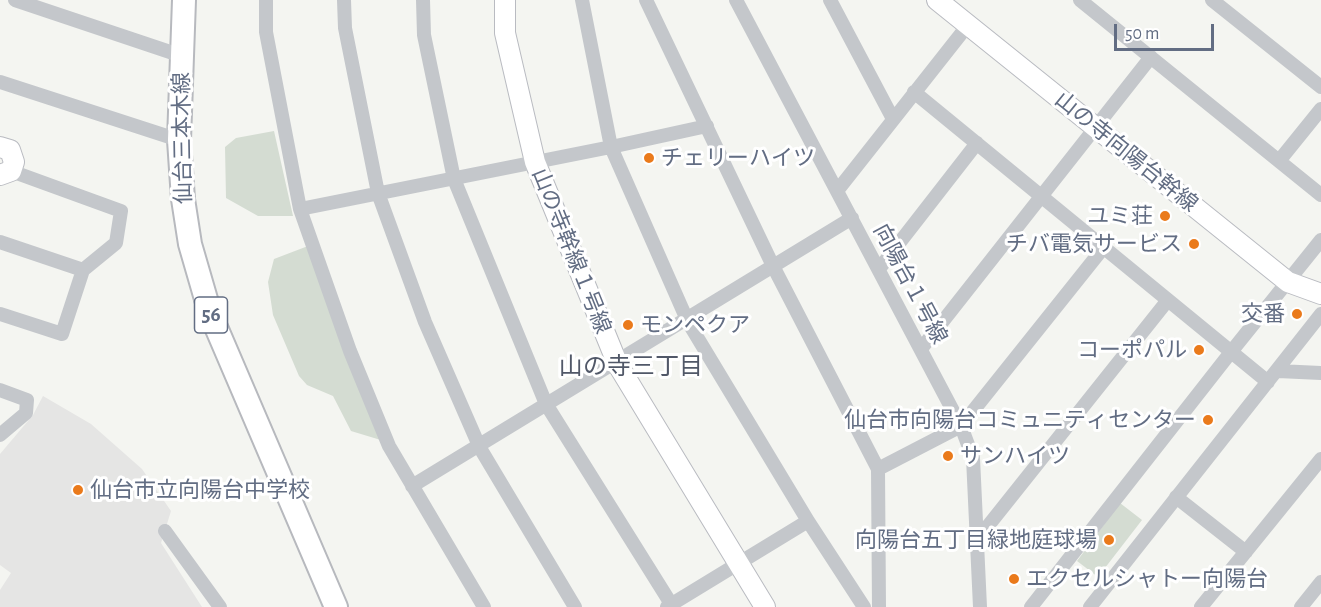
<!DOCTYPE html>
<meta charset="utf-8">
<style>
body{margin:0}
#map{position:relative;width:1321px;height:607px;overflow:hidden;background:#f4f5f1;font-family:"Alegreya Sans",sans-serif}
canvas{display:block}
.scale{position:absolute;left:1114px;top:24px;width:100px;height:27px;box-sizing:border-box;border:3px solid #626d83;border-top:0;padding-left:8px;font-size:18px;line-height:21px;white-space:nowrap;color:#626d83;-webkit-text-stroke:4px #fff;paint-order:stroke}
</style>
<div id="map">
<canvas width="1321" height="607"></canvas>
<div class="scale">50 m</div>
</div>
<script>
const c = document.querySelector('canvas').getContext('2d');
c.lineJoin = 'round';
function fill(path, color) { c.fillStyle = color; c.fill(path, 'evenodd'); }
function stroke(path, color, width, dash) { c.strokeStyle = color; c.lineWidth = width; c.lineCap = dash ? 'butt' : 'round'; c.setLineDash(dash || []); c.stroke(path); }
function drawText(font, color, halo, rows, align = 'center') {
  c.font = font + ' "Alegreya Sans","Noto Sans JP",sans-serif'; c.lineWidth = 6; c.setLineDash([]); c.textBaseline = 'middle'; c.strokeStyle = halo; c.fillStyle = color; for (const [text, x, y, turn = 0] of rows) {
    c.save(); c.translate(x, y); c.rotate((+turn || 0) * Math.PI / 180); c.textAlign = isNaN(turn) ? turn : align; if (halo) c.strokeText(text, 0, 0); c.fillText(text, 0, 0); c.restore();
  }
}
const built = new Path2D(`
 M43,396L91,424L142,469L171,511L161,543L202,607H0V590L11,573L0,565V454L33,415Z`);
const green = new Path2D(`
 M274,131L293,216H258L226,198L225,147L236,138Z
 M308,246L384,441L351,431L333,396L307,385L299,376L273,315L268,282L274,259Z
 M1120,503L1142,520L1098,577L1077,561Z`);
const street = new Path2D(`
 M15,0L182,56
 M266,0V32L300,209L350,351L389,446L484,607
 M344,0L345,28L378,193L425,322L480,448L575,607
 M423,0L424,35L454,179L546,404L673,607
 M582,0L611,147L688,322L808,521L864,607
 M646,0L773,266L878,469L879,607
 M736,0L961,426L973,458L980,607
 M830,0L893,119
 M1080,0L1321,195
 M1212,0L1321,87
 M0,82L179,140
 M914,92L1268,382
 M1279,161L1321,109
 M11,171L121,211L116,243L83,270
 M837,191L968,25
 M300,209L611,147L707,126
 M0,242L83,270L62,334L0,314
 M879,269L977,143
 M921,349L1151,57
 M1278,371L1321,373
 M0,390L27,400L26,413L0,435
 M878,469L961,426L1104,247
 M412,486L852,218
 M1176,497L1246,552
 M165,531L220,607
 M976,541L1168,300
 M667,607L808,521
 M1031,607L1231,352L1321,240
 M1090,607L1321,314
 M1201,607L1321,459
 M1301,607L1321,582`);
const secondary = new Path2D(`
 M505,0V33L535,162L618,365L765,607
 M937,0L1288,282L1321,294
 M0,147L10,150L14,162L11,171L0,175`);
const primary = new Path2D(`
 M184,0L179,140L183,199L190,244L210,313L336,607`);
const markers = [
 [649,158,6,"#ea7a1b"],
 [1165,216,6,"#ea7a1b"],
 [1194,244,6,"#ea7a1b"],
 [1297,314,6,"#ea7a1b"],
 [628,325,6,"#ea7a1b"],
 [1199,350,6,"#ea7a1b"],
 [1208,420,6,"#ea7a1b"],
 [948,456,6,"#ea7a1b"],
 [78,490,6,"#ea7a1b"],
 [1109,540,6,"#ea7a1b"],
 [1014,579,6,"#ea7a1b"]
];
const shields = [
 [211,315,33]
];
const shieldNames = [
 ["56",211,315]
];
const streetNames = [
 ["仙台三本木線",183,138,-91],
 ["山の寺向陽台幹線",1126,152,39],
 ["山の寺幹線１号線",571,251,68],
 ["向陽台１号線",910,284,62]
];
const poiNames = [
 ["チェリーハイツ",661,158,"left"],
 ["ユミ荘",1153,216],
 ["チバ電気サービス",1182,244],
 ["交番",1285,314],
 ["モンペクア",640,325,"left"],
 ["コーポパル",1187,350],
 ["仙台市向陽台コミュニティセンター",1196,420],
 ["サンハイツ",960,456,"left"],
 ["仙台市立向陽台中学校",90,490,"left"],
 ["向陽台五丁目緑地庭球場",1097,540],
 ["エクセルシャトー向陽台",1026,579,"left"]
];
const neighbourhoodNames = [
 ["山の寺三丁目",631,367]
];
fill(built, '#e5e5e4');
fill(green, '#d4dcd2');
stroke(secondary, '#b9bbc1', 22);
stroke(primary, '#b7b9be', 26);
stroke(street, '#c4c7cb', 14);
stroke(secondary, '#fff', 20);
stroke(primary, '#fff', 22);
for (const [x, y, r, color] of markers) { const dot = new Path2D(); dot.arc(x, y, r, 0, 2 * Math.PI); c.fillStyle = color; c.fill(dot); stroke(dot, '#fff', 2); }
for (const [x, y, w] of shields) { const box = new Path2D(); box.roundRect(x - w / 2, y - 18, w, 36, 4.5); c.fillStyle = '#fff'; c.fill(box); stroke(box, '#626d83', 1.5); }
drawText('bold 21px', '#626d83', null, shieldNames);
drawText('22px', '#626d83', '#fff', streetNames);
drawText('22px', '#626d83', '#fff', poiNames, 'right');
drawText('24px', '#515868', '#fff', neighbourhoodNames);
</script>
